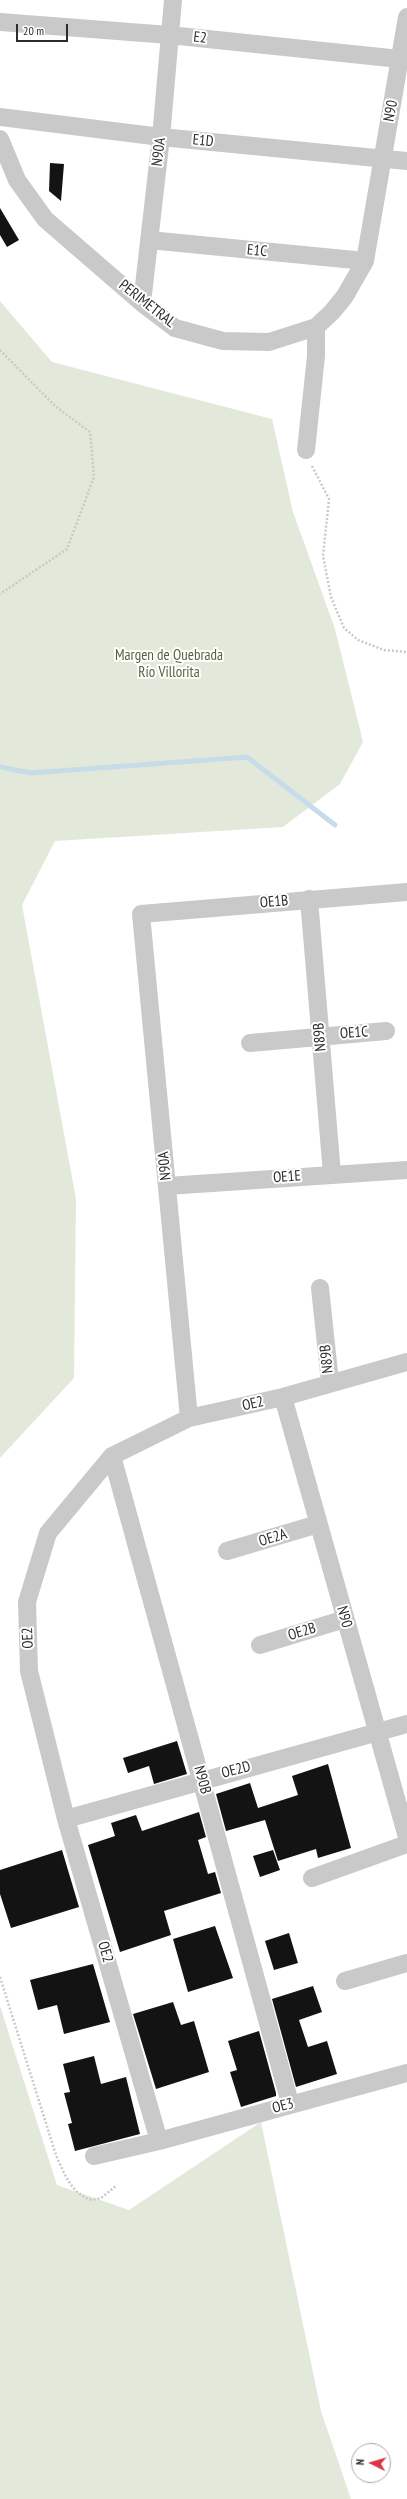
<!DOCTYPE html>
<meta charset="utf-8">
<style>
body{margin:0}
#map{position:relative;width:407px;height:2499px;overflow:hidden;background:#fff;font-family:"PT Sans Narrow",sans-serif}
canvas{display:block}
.north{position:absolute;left:351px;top:2443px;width:40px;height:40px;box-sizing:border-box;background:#fff;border:1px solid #ababab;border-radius:50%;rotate:275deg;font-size:11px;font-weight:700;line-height:16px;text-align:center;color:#2c2c2c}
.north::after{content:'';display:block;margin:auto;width:14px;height:18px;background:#dc3644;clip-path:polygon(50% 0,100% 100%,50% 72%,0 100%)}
.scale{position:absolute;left:16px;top:24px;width:52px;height:18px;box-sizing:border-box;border:2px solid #2c2c2c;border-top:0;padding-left:5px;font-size:12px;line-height:14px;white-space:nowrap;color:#2c2c2c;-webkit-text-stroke:3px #fff;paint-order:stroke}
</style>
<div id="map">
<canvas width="407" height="2499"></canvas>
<div class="north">N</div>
<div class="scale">20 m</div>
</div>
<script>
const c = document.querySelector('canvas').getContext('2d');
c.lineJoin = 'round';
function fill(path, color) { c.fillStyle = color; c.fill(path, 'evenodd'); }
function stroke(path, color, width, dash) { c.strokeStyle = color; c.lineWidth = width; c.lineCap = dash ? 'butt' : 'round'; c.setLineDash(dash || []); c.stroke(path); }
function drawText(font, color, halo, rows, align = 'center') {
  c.font = font + ' "PT Sans Narrow",sans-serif'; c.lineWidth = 4; c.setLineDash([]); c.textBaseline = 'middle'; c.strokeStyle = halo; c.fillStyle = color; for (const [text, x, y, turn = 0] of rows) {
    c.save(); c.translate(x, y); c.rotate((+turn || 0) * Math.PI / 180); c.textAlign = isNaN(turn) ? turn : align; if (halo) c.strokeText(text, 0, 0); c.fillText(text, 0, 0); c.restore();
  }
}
const green = new Path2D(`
 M0,301L52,362L272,419L293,512L335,629L363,742L340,784L283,827L55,841L22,905L76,1199L74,1378L0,1458Z
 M0,2006L57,2185L129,2210L261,2122L321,2411L351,2499H0Z`);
const stream = new Path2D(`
 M0,767L31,773L247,757L335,825`);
const building = new Path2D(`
 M50,163L64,164L61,201L49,191Z
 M0,208L19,240L7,247L0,235Z
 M177,1741L187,1774L154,1784L149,1766L128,1773L123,1758Z
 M328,1764L351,1848L318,1858L316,1849L278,1861L265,1820L226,1831L216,1794L250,1783L258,1808L298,1795L292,1776Z
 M199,1812L206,1837L198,1840L208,1874L215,1872L221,1893L164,1911L171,1935L120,1952L88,1845L115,1836L111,1823L136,1815L142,1831Z
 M62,1850L79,1907L11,1928L0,1894V1870Z
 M273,1850L280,1870L260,1877L253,1856Z
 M215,1926L233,1978L188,1992L173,1939Z
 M289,1933L298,1963L274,1970L265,1941Z
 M93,1964L110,2022L64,2034L57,2005L38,2010L30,1980Z
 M313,1986L322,2012L299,2020L308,2047L327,2041L337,2074L296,2087L272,1999Z
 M173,2002L181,2025L194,2021L209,2072L156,2089L133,2014Z
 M259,2031L276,2093V2096L241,2107L230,2072L237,2070L228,2041Z
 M94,2056L101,2084L126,2077L140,2134L75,2151L68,2124L72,2123L64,2093L70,2092L63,2064Z`);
const path = new Path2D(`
 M0,350L55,406L90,432L94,477L67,549L0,594
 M312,466L329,499L323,556L331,597L344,628L358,640L384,650L407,652
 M0,1977L56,2155C64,2173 71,2194 92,2200L101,2198L116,2186`);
const minor = new Path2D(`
 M0,22L169,35L400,59
 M0,117L161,137L407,161
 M0,139L17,180L45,219L142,303L175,328L223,341L269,342L316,327L332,312L345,296L365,261L407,17
 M149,240L365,261
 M142,303L161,137L173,0
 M306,450L316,356V327
 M309,899L332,1174
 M250,1043L386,1031
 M167,1186L407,1170
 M320,1288L330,1382
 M283,1397L407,1837
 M189,1418L141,914L407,892
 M112,1456L290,2103
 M227,1551L318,1524
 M260,1645L345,1619
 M66,1819L407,1724
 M312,1878L407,1844
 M345,1981L407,1963
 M159,2141L66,1819L29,1671L27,1602L48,1533L112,1456L189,1418L283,1397L407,1362
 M94,2156L159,2141L407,2073`);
const streetNames = [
 ["E2",200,38,6],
 ["N90",391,111,-80],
 ["E1D",203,141,5],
 ["N90A",159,152,-83],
 ["E1C",257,251,6],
 ["PERIMETRAL",147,304,38],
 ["OE1B",274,902,-5],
 ["OE1C",354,1033,-4],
 ["N89B",320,1037,-95],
 ["N90A",165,1166,-96],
 ["OE1E",287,1177,-4],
 ["N89B",327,1359,-96],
 ["OE2",253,1404,-13],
 ["OE2A",273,1538,-17],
 ["N90",344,1617,74],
 ["OE2B",302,1632,-17],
 ["OE2",28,1638,-92],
 ["OE2D",236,1770,-15],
 ["N90B",202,1780,75],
 ["OE2",105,1952,74],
 ["OE3",283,2106,-15]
];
const parkNames = [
 ["Margen de Quebrada",169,656],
 ["Río Villorita",169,673]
];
fill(green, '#e3e9da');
stroke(stream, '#c7dce9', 5);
fill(building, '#131313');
stroke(path, '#c9c9c9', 2.5, [2, 2]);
stroke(minor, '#c9c9c9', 18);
drawText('15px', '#2c2c2c', '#fff', streetNames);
drawText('15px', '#50653c', '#fff', parkNames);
</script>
